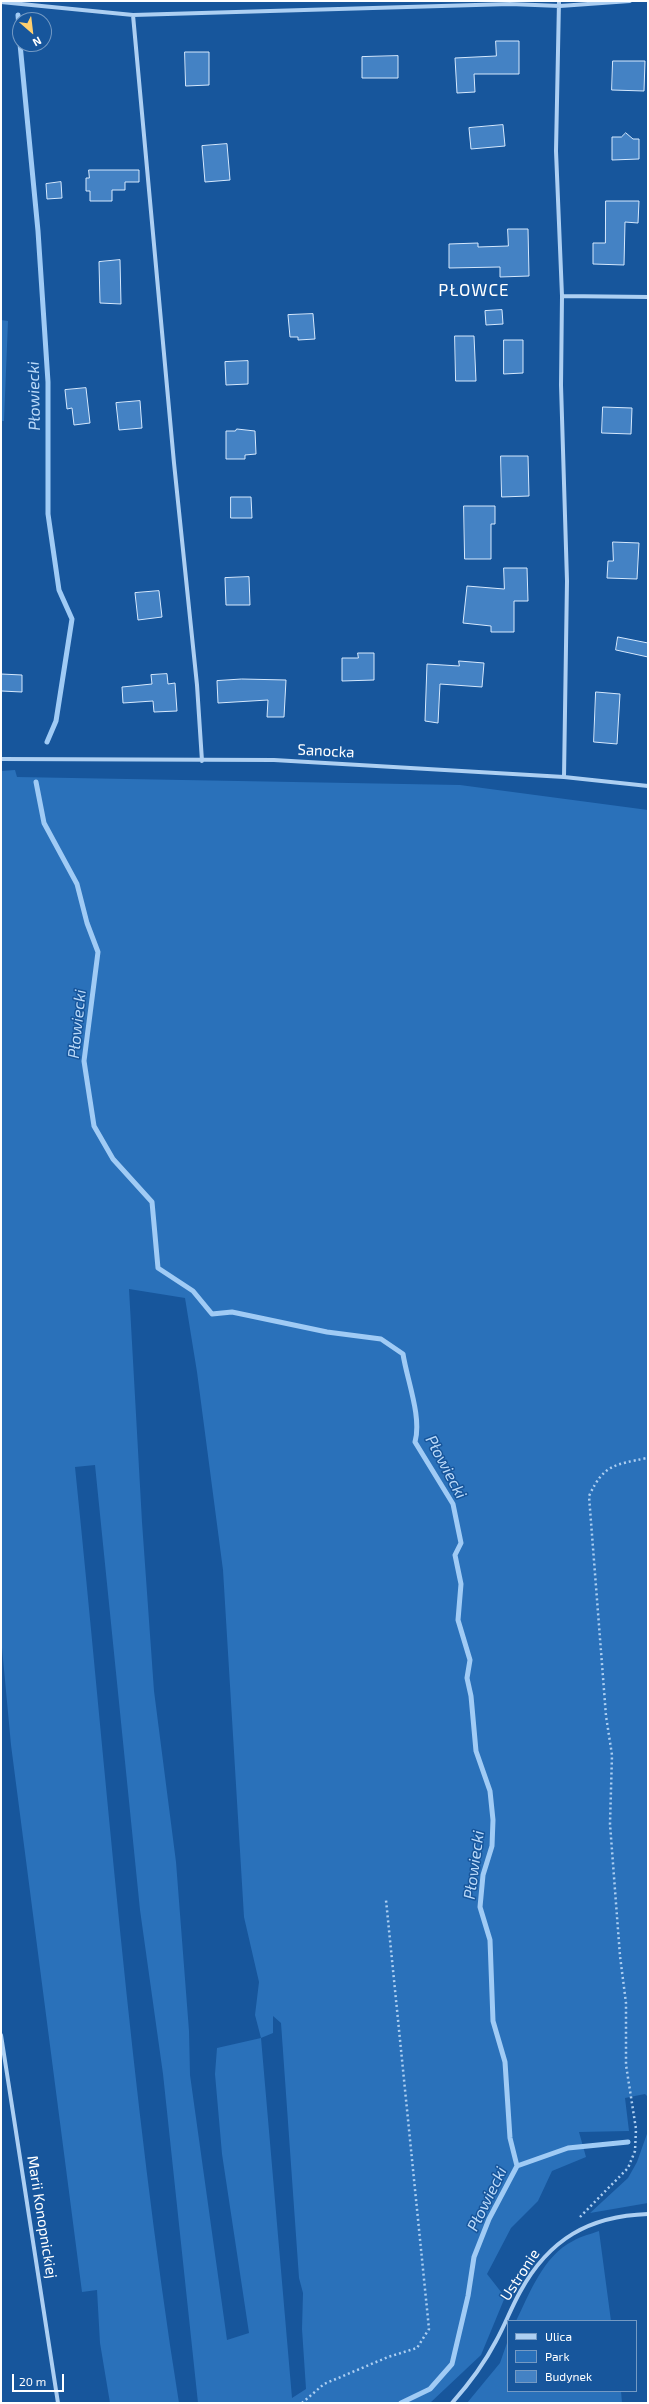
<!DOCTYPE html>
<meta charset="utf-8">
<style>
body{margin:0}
#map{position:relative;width:649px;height:2404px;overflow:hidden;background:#17569c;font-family:"Exo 2",sans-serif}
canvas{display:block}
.frame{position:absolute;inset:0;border:2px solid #fff;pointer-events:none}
.legend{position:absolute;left:507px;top:2320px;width:130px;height:72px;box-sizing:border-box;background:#17569c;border:1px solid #749ac4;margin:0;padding:5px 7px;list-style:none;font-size:12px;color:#fff}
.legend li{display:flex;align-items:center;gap:8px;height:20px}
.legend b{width:20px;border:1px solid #749ac4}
.north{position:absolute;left:12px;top:12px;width:40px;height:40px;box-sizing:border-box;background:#17569c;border:1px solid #749ac4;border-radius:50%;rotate:152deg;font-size:11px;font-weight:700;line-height:16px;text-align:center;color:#fff}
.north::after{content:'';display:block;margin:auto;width:14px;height:18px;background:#ffcf6e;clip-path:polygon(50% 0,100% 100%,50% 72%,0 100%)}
.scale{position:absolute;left:12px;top:2374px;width:52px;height:18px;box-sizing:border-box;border:2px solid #fff;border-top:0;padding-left:5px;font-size:12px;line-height:14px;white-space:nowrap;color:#fff;-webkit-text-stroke:3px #17569c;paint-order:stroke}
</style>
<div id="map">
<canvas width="649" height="2404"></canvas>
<div class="frame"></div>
<ul class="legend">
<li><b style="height:5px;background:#adcff2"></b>Ulica</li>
<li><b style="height:11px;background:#2a71ba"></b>Park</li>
<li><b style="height:11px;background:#4482c4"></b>Budynek</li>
</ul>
<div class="north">N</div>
<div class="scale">20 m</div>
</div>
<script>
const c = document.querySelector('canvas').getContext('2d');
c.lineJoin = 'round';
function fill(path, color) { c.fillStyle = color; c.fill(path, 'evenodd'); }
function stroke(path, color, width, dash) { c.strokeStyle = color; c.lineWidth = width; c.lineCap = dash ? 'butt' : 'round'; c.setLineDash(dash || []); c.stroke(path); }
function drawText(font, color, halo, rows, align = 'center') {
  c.font = font + ' "Exo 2",sans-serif'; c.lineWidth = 3; c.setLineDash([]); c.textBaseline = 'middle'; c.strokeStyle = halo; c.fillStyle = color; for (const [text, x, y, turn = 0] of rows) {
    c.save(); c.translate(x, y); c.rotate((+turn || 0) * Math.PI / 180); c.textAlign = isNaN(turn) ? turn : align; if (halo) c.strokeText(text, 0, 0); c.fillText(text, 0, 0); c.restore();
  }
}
const green = new Path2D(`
 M1,320L8,321L4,421H1Z
 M15,770L17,777L460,785L648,810V2097L645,2094L625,2098L629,2131L579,2132L586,2157L552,2171L538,2201L511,2228L487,2274L505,2297L481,2355L430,2403H198L163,2074L140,1910L95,1465L75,1467C107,1779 130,2092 179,2403H110L100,2343L97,2290L82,2292L11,1745L1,1637V771ZM129,1289L185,1298L197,1372L223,1570L244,1917L259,1982L255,2015L261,2038L217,2048L215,2074L222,2154L249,2333L227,2340L190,2075L189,2031L176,1862L154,1691L142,1522ZM273,2016L281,2023L299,2278L303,2293L302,2329L306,2389L292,2398L261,2038L273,2033Z
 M648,2131V2203L590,2213L628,2178L637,2162Z
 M599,2231L611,2321H516C530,2293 543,2256 573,2241C581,2236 591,2234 599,2231Z
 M508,2340V2391H621L622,2403H467L500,2363Z`);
const stream = new Path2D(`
 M18,15L20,39
 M20,44L38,231L48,382V514L59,590L72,619L56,721L47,742
 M36,782L44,823L77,884L87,923L98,952L84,1061L94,1126L113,1159L152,1202L158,1268L193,1291L212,1314L232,1312L327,1332L381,1339L403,1354C407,1380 422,1417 415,1442L453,1504L461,1543L455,1555L461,1584L458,1620L470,1660L467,1678L471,1696L476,1751L490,1791L493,1820L492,1846L483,1875L480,1907L490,1940L493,2021L505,2062L510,2138L517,2166L489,2219L474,2257L468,2296L452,2364L430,2389L401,2403
 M517,2166L568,2148L628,2142`);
const building = new Path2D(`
 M496,41H519V74H474L475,92L457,93L455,58L496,56Z
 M185,52H209V85L186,86Z
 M398,56V78H362V57Z
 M613,61H645L644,91L612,90Z
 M503,125L505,146L471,149L469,128Z
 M626,133L633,139H639V159L612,160V137H621Z
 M227,144L230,180L205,182L202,146Z
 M89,170H139V182H125V190H112V201H90V191H86V178H89Z
 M61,182L62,198L47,199L46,184Z
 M606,201H639L638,223L625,222L624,265L593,264V243H605Z
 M508,229H528L529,276L500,277V267L449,268V244L478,243V247L508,246Z
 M120,260L121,304L100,303L99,262Z
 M502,310L503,324L486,325L485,311Z
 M313,314L315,339L298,340V337H290L288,315Z
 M455,336H474L476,381H456Z
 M504,340H523V373L504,374Z
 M248,361V384L226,385L225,362Z
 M86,388L90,423L74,425L72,408L67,409L65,390Z
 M140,401L142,428L119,430L116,403Z
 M603,407L632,408L631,434L602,433Z
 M237,429L255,431L256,454L245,455V459H226V431H235Z
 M501,456H528L529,496L502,497Z
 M231,497H251L252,518H231Z
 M464,506H495V524H491V559H465Z
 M613,542L639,543L637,579L607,578L608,561H613Z
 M504,568H527L528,601H514V632H491V626L463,623L467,586L504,589Z
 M249,577L250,605H226L225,578Z
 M159,591L162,617L138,620L135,593Z
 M618,637L648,643V657L616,650Z
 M358,653H374V680L342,681V658H358Z
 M459,661L484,663L482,687L440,684L438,723L425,721L427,664L459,666Z
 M1,674L22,675V692L1,691Z
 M167,674L168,684L175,683L177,711L154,712L153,701L123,703L122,687L152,684L151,675Z
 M242,679L286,680L284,717H267L268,700L218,703L217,681Z
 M596,692L620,694L617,744L594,742Z`);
const path = new Path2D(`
 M580,2217L628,2168L635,2151L636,2129L626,2065V2003L620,1956L610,1824L612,1755L606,1716L589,1496C604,1464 614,1465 647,1458
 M302,2403L324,2384L388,2357L417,2348L429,2329L386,1900`);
const minor = new Path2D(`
 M559,1L556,151L562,296L648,297
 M1,2L133,15
 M562,296L561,385L567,581L564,777
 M1,759L274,760L564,777L648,786
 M202,761L197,685L174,463L133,15L510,4L560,6L630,1
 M1,2035L58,2403
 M452,2403C469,2384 484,2364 496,2341C505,2325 511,2308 520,2292C549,2239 589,2216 648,2214`);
const streetNames = [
 ["Sanocka",326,751,3],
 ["Marii Konopnickiej",42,2217,81],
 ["Ustronie",520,2275,-57]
];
const waterNames = [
 ["Płowiecki",34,396,-91],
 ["Płowiecki",77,1024,-84],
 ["Płowiecki",446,1467,62],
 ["Płowiecki",474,1865,-82],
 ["Płowiecki",487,2199,-64]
];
const quarterNames = [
 ["PŁOWCE",474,290]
];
fill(green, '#2a71ba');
stroke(stream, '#a0cbf5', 5);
fill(building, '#4482c4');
stroke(building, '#d5e8fd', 1);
stroke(path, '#adcff2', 2.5, [2, 3]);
stroke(minor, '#adcff2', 4);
drawText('15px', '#fff', '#17569c', streetNames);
drawText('italic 16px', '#bad9f9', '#17569c', waterNames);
c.letterSpacing = '1px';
drawText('17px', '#fff', '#17569c', quarterNames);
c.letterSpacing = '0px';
</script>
